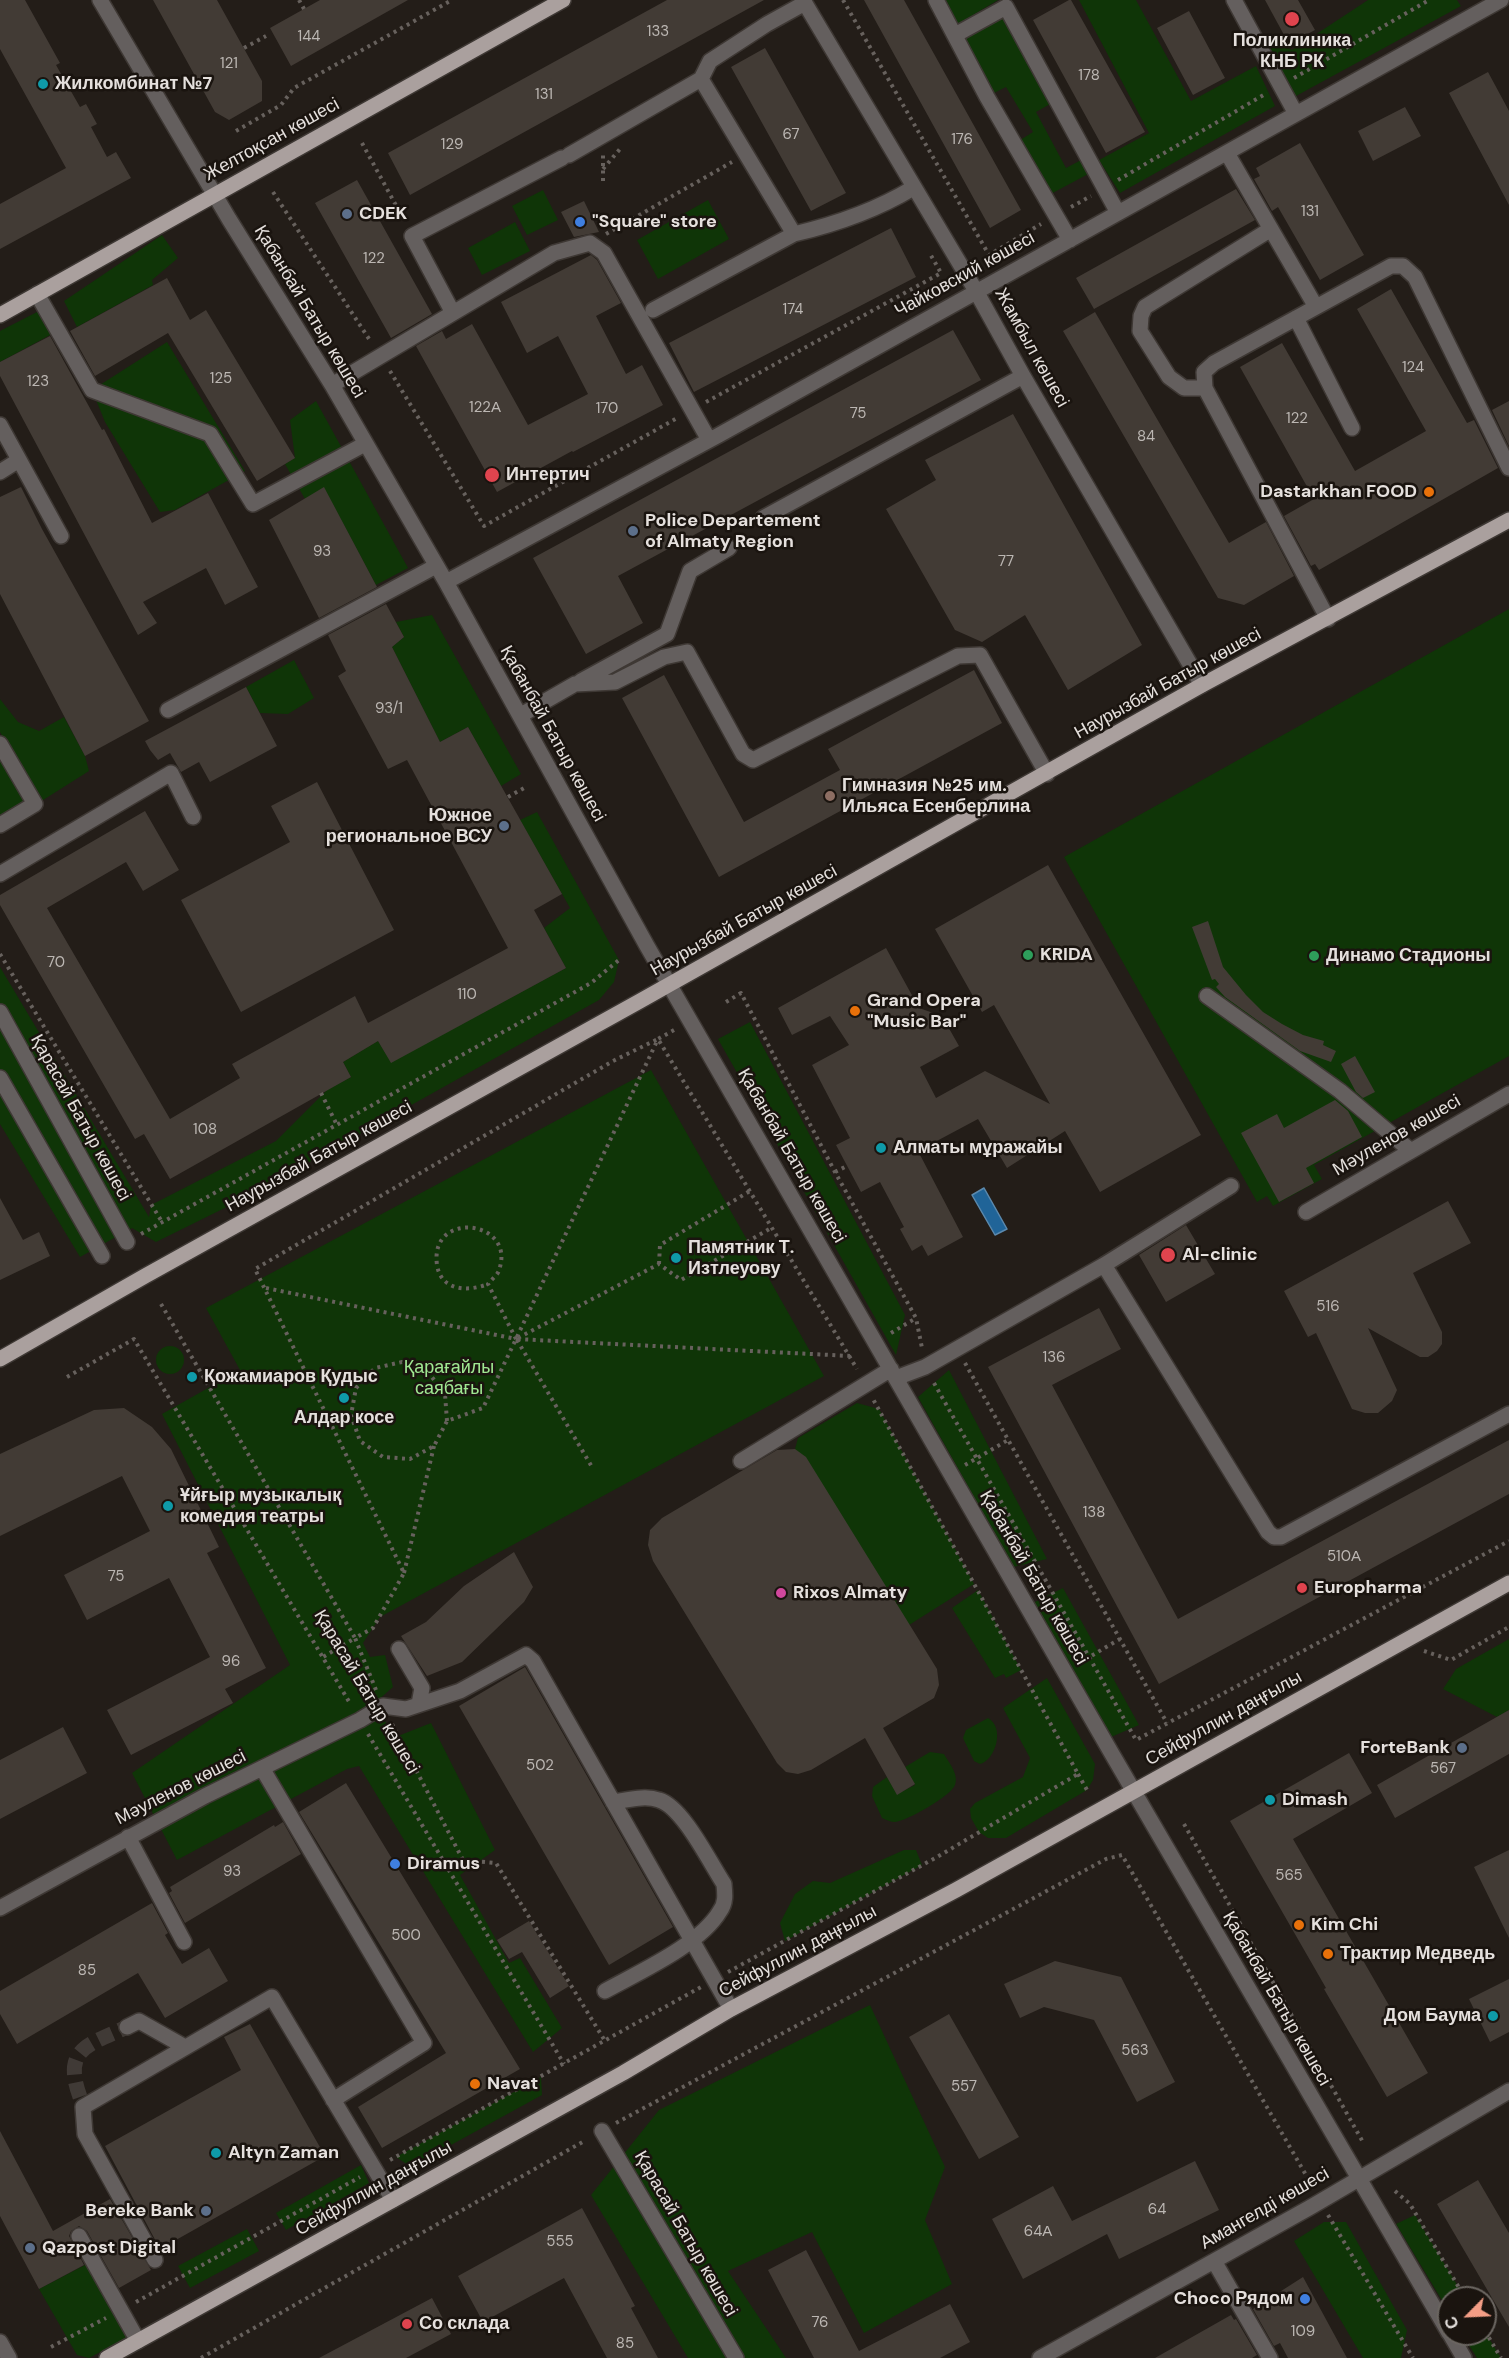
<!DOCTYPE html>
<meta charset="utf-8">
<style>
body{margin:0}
#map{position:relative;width:1509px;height:2358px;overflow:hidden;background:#231d18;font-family:"DM Sans",sans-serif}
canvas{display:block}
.north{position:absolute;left:1437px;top:2286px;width:60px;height:60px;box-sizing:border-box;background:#1a140f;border:2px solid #6b6661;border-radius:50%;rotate:246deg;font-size:16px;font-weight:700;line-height:24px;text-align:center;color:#e5e0dd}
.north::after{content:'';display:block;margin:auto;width:21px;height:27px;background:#f49e86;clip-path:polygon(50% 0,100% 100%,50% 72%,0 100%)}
</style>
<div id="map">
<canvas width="1509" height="2358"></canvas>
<div class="north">С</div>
</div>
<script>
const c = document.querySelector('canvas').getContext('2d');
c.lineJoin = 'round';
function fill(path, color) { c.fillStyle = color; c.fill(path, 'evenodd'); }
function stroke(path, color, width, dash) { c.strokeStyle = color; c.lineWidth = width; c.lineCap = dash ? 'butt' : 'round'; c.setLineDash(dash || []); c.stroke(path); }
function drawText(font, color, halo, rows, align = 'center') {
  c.font = font + ' "DM Sans",sans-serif'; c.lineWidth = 5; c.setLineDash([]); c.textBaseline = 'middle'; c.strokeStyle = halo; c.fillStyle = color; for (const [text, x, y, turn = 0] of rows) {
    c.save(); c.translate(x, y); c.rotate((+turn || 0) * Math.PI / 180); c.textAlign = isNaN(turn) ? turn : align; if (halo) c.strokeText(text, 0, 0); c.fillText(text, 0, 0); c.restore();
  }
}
const green = new Path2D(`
 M946,0H998L958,24Z
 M1079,0H1136L1191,101L1256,66L1275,106L1120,193L1099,160L1149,133Z
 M1368,0H1457L1461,6L1296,96L1268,49L1279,42L1292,50Z
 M1005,13L1052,103L1036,112L1066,168L1085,158L1092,172L1047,196L1017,142L1033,132L1006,87L990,95L961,35Z
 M543,190L558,220L527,235L512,206Z
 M708,200L729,239L658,279L637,240Z
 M515,222L530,251L482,275L468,248Z
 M162,235L178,258L152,280L153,285L77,327L64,301Z
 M39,311L52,334L0,362V331Z
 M167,342L245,471L175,510L160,512L105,422L92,390Z
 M316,401L408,568L376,585L324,488L305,499L285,464L295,458L290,420Z
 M1509,609V1056L1314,1165L1322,1179L1273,1206L1267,1196L1257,1202L1064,857Z
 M432,615L521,774L501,786L468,727L440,742L392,647L404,637L396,622Z
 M294,660L314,698L288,714L260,713L246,687Z
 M0,699L18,722L39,731L64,717L85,756L89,771L40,802L0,732Z
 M0,754L28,802L0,819Z
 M537,812L619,960L614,982L599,1000L247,1197L156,1242L132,1228L80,1257L0,1124V967L149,1217L151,1205L276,1141L327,1090L351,1077L343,1062L378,1041L391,1062L566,968L544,928L570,908L520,820Z
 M750,1022L905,1315L896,1355L718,1039Z
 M651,1070L824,1376L380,1617L363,1643L370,1657L385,1655L393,1687L376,1702L393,1738L431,1723L495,1850L460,1875L509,1963L520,1958L562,2028L533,2052L359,1766L347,1769L177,1860L132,1773L290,1665L162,1414L240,1370L206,1308Z
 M156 1360a14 14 0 1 1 28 0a14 14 0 1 1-28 0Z
 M949,1370L1047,1559L1013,1567L918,1397Z
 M857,1403L879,1409L974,1584L909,1625L795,1449L798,1438Z
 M1063,1588L1139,1725L1111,1737L1033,1603Z
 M978,1590L1021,1670L1006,1678L1004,1674L995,1678L952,1608Z
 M1509,1639V1710L1497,1717L1443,1689L1456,1669Z
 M1047,1678L1095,1764L1093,1780L1087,1790L1006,1838H988L979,1832L971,1818L970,1809L975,1803L1023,1777L1030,1758L1003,1708Z
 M988,1718C1005,1727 996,1760 980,1764L974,1761L963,1738L966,1730Z
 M930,1752L944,1754C949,1763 959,1774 955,1785C951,1796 907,1821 895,1822C891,1822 886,1820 882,1818L872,1796L873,1787L887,1777L897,1794L915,1785L905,1767Z
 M904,1850H916L922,1865L785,1941L780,1923L795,1894L813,1881L830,1883Z
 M870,2005L945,2167L925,2220L952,2284L864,2333L812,2232L728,2271L786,2358H688L591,2195L659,2110Z
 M541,2077L542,2095L411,2167L396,2157Z
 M361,2165L369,2183L286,2230L276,2213Z
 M1415,2215L1465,2298H1449V2312L1396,2224Z
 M1324,2222H1346L1407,2330L1401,2358H1363L1294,2241Z
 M247,2229L259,2251L190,2288L178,2266Z
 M87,2264L128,2337L89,2358L77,2355L39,2289Z
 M1485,2332L1501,2358H1477L1462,2334H1485Z`);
const water = new Path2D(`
 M984,1188L1007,1229L995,1235L972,1195Z`);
const building = new Path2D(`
 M0,0H25L60,63L56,65L80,107L86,104L97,124L91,127L107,157L116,152L131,178L0,249V204L66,168L0,49Z
 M153,0H217L262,81V101L229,120L215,112Z
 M320,0H408L291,66L270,28Z
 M667,0H764L410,195L388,153Z
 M864,0H904L1021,210L990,228Z
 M1069,0H1071L1145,132L1106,153L1033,20Z
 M1265,0H1298L1315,30L1289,44Z
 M1189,11L1225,78L1193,95L1157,28Z
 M765,48L846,193L811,211L731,67Z
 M1488,72L1509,111V205L1449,93Z
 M1405,107L1421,136L1373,161L1358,131Z
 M1300,143L1364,255L1320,280L1278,207L1272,211L1254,179L1260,176L1256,168Z
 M357,180L432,314L391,338L315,203Z
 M1236,189L1255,220L1094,309L1076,278Z
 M584,201L599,232L574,237L561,212Z
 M891,228L916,277L694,392L669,343Z
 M591,255L597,260L621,303L596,316L626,374L642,365L663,405L573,452L572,451L497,492L416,346L442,331L446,339L472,324L528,425L588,394L558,336L527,353L501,302Z
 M167,278L190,320L206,310L295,458L257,481L168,333L95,376L70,331Z
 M1391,289L1467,423L1474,420L1498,468L1319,570L1315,564L1311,566L1284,516L1314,499L1240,367L1282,343L1355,471L1426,431L1357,309Z
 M1095,312L1229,543L1266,522L1294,576L1244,605L1218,598L1063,331Z
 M953,330L981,380L618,576L643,623L586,654L533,558Z
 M50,336L102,430L104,429L152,523L208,493L258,587L225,605L206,568L143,602L157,623L138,635L0,376V362Z
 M1509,401V446L1492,410Z
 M1013,414L1142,645L1068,690L1025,615L982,642L955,630L886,509L936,480L925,460Z
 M21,487L42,529L149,721L85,756L0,594V497Z
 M324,487L377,587L319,618L269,520Z
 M386,604L404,637L392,647L440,742L468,727L562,894L534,910L566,968L391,1063L378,1041L343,1062L351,1077L170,1179L144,1134L135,1139L0,905V895L145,811L179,870L143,891L126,862L47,908L170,1119L240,1078L232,1064L355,996L368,1023L508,948L407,760L388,769L338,676L346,671L328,635Z
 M974,670L1002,723L719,877L622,698L664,675L744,822L840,770L828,749Z
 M246,687L277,746L210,782L199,762L181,772L170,753L158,760L150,750L145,741Z
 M317,782L394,930L241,1012L181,900L290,842L271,806Z
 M1048,865L1201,1135L1100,1192L1065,1131L1007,1168L978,1119L918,1151L963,1237L928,1256L922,1245L912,1251L900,1229L904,1227L880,1182L861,1192L836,1145L850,1138L812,1065L849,1045L830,1016L792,1035L778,1008L886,948L919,1008L942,1016L959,1046L920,1067L936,1098L985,1071L1050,1104L994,1005L982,1012L935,929Z
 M1208,921L1223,967L1246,995L1263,1012L1282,1024L1303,1035L1324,1041L1323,1045L1336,1051L1331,1062L1300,1051L1225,997L1216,987L1219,984L1215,979L1212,980L1192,927Z
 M1355,1056L1375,1092L1363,1098L1356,1092L1341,1064Z
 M1335,1100L1348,1111L1362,1137L1306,1168L1314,1183L1279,1202L1241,1133L1277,1114L1284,1128Z
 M0,1198L23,1240L39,1232L50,1256L0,1280Z
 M1448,1201L1471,1243L1413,1273L1442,1332V1344L1437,1351L1428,1357H1420L1368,1328L1397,1390L1392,1401L1378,1413H1365L1352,1409L1316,1333L1308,1337L1284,1291Z
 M1186,1225L1215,1274L1166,1302L1139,1255Z
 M1099,1308L1121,1349L1052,1385L1178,1619L1509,1440V1494L1159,1684L988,1367Z
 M124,1408L152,1427L171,1449L219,1547L207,1553L266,1668L225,1689L233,1703L131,1755L107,1710L210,1657L169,1578L87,1620L64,1575L150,1531L122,1476L0,1536V1454L94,1410Z
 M795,1449L806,1457L937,1669L939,1685L934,1698L883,1728L915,1784L897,1795L865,1738L811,1770L798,1774L786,1772L777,1763L653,1561L648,1545L650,1530L662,1518L777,1450Z
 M514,1552L533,1587L524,1602L462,1662L427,1676L401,1636L426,1622L464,1586Z
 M525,1667L673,1927L609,1965L459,1706Z
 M1509,1710V1754L1395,1818L1377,1785Z
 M63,1727L87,1773L0,1819V1760Z
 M1349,1753L1372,1793L1293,1839L1428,2073L1387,2097L1324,1989L1326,1988L1230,1821Z
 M346,1783L520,2069L382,2148L358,2107L446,2053L299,1812Z
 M283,1822L301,1854L185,1923L169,1893L172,1891L170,1887L274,1825L275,1827Z
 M1509,1850V1938L1474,1867Z
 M152,1903L168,1933L165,1935L182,1964L209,1948L228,1981L165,2018L138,1973L17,2044L0,2014V1991Z
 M529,1921L569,1986L550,1998L522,1952L509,1959L497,1940Z
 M1055,1961L1121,1977L1175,2082L1137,2102L1094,2020L1044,2007L1020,2018L1004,1984Z
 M1509,1979V2032L1490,2042L1469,1999Z
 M949,2014L1019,2137L979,2159L909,2037Z
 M250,2024L325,2156L160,2249L105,2146L241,2070L224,2037Z
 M0,2131L53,2231L110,2199L151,2270L119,2288L87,2231L79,2226L71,2231L69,2236L84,2265L39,2289L0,2216Z
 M1195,2161L1219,2210L1119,2259L1107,2234L1023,2279L992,2219L1053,2186L1072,2221Z
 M1478,2180L1509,2233V2327L1437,2204Z
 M582,2208L635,2306L631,2308L658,2358H607L564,2278L483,2322L458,2276Z
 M806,2250L859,2351L950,2304L970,2342L940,2358H814L768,2270Z
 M1303,2277L1347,2358H1288L1280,2343L1274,2346L1253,2309Z
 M432,2298L451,2334L406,2358H319Z
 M1231,2315L1234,2320L1236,2319L1257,2355L1252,2358H1155Z`);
const minorTunnel = new Path2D(`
 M80,2097C62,2048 89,2045 127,2027`);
const path = new Path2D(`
 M299,0L304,9
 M843,0L989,255L1041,224
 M244,48L266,36
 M1294,78L1429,0
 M236,131L281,105L294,88L452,0
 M362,143L405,222
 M603,169L620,149
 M1118,180L1267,93
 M603,181V155
 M273,192L371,342
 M1071,207L1091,196
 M606,234L732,162
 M390,371L484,526L679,417
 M706,402L941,273L929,252
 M508,797L524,788
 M0,954L162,1222
 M726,1002L741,993L835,1172L916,1318L922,1348
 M674,1030L658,1039L516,1339L659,1264L681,1280L771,1228
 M321,1093L337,1125
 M835,1172L847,1166
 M141,1234L591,983L619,960
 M659,1264L660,1245L750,1191
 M266,1288L516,1339L488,1284C491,1280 498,1275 499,1270C517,1220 429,1209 437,1265C441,1291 468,1292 488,1284
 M161,1304L355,1638L323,1657
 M891,1333L916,1318
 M517,1340L592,1467
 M965,1363L1167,1723
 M67,1377L134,1339L351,1705
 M934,1383L1136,1740L1509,1541
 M447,1421L445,1394L428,1372L402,1362L375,1368L356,1388L351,1415L360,1441L383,1457L410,1459L434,1446L447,1421L483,1408L516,1339L850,1356
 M965,1465L1008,1440
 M404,1573L434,1446
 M1424,1651L1451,1660L1509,1627
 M1079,1663L1120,1639
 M376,1690L355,1638L373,1628L404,1573L255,1269L613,1061L658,1039L857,1369
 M392,1724L463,1860L496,1863L605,2041
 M368,1734L564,2064
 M1078,1774L1087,1790
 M1184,1824L1364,2144
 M728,1972L937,1857L1078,1774L873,1399
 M616,2123L1106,1859L1122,1855L1310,2182
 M390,2160L701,1987
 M1395,2191L1410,2204L1465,2298
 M1328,2215L1413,2358
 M136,2302L360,2177
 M1485,2331L1501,2358
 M51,2347L106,2318
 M201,2358L586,2140`);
const minor = new Path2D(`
 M100,0L229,219L332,385L446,582L647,946L1112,1754L1449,2333
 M803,0L976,291L1023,376L1202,685
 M936,0L987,97L1070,240
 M1234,0L1296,114
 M955,35L1006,7L1118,213
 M1227,153L1316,307
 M569,155L701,79L710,61L767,24L805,3
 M794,234C837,224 875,211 913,188
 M37,294L92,390L210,434L253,504L365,444
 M653,310L794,234L701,79
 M453,313L412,236L562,158
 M1296,318L1352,428
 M332,385L554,253L590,243L604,253L709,440
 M1205,388H1184L1169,377L1140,331L1141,316L1145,307L1271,229
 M0,425L61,536
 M0,472L19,460
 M763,518L1023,376
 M446,582L719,435L1501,0
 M1328,619L1205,388L1204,372L1214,363L1391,266H1403L1415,277L1509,468
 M581,681L667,634L690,571L729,548
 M168,710L436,566
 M521,715L575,684L615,682L664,657L687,652L743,754L753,760L958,656L980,655L1047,774
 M0,744L35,804L0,825
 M0,874L171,773L193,817
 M1207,996L1340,1091L1411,1151
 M0,1012L127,1242
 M0,1078L102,1256
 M1306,1212L1509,1094
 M1104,1265L1231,1186
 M896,1378L925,1367L1104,1265L1268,1532L1274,1537H1281L1509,1414
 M741,1461L891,1369
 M399,1649L422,1688L419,1704
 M262,1768L424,2043L333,2100
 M128,1837L184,1942
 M0,1908L205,1796L360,1720L383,1706L406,1709L460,1691L526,1655L533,1661L731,2009
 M605,1991C639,1972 700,1945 720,1911C726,1903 725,1894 724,1884C710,1863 683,1807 659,1800C645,1795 628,1800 613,1802
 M127,2027L139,2021L185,2047
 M602,2131L736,2358
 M79,2236L138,2341
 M155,2260L85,2134L83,2107L272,1997L393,2200
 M1214,2261L1270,2358
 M1450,2334L1464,2358
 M0,2342L9,2358
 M1040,2358L1309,2208L1509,2091`);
const major = new Path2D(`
 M0,315L563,0
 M0,1359L145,1276L640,1001L1202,685L1509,520
 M107,2358L623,2073L731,2009L956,1890L1509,1583`);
const markers = [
 [1292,19,8,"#e0444e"],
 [43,84,6,"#0f9aa8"],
 [347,214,6,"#5c6f8a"],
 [580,222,6,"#3f7fe0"],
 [492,475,8,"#e0444e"],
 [1429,492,6,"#e8710a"],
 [633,531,6,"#5c6f8a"],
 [830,796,6,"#8d6e63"],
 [504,826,6,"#5c6f8a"],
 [1028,955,6,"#2e9e5b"],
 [1314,956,6,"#2e9e5b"],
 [855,1011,6,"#e8710a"],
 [881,1148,6,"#0f9aa8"],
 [1168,1255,8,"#e0444e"],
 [676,1258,6,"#0f9aa8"],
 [192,1377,6,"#0f9aa8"],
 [344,1398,6,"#0f9aa8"],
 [168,1506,6,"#0f9aa8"],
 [1302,1588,6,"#e0444e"],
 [781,1593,6,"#d1479c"],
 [1462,1748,6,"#5c6f8a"],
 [1270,1800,6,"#0f9aa8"],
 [395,1864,6,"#3f7fe0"],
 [1299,1925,6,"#e8710a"],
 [1328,1954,6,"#e8710a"],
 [1493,2016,6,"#0f9aa8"],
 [475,2084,6,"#e8710a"],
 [216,2153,6,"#0f9aa8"],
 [206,2211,6,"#5c6f8a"],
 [30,2248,6,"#5c6f8a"],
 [1305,2299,6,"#3f7fe0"],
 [407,2324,6,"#e0444e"]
];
const numberNames = [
 ["133",658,32],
 ["144",309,37],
 ["121",229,64],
 ["178",1089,76],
 ["131",544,95],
 ["67",791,135],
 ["176",962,140],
 ["129",452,145],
 ["131",1310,212],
 ["122",374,259],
 ["174",793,310],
 ["124",1413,368],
 ["125",221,379],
 ["123",38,382],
 ["122А",485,408],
 ["170",607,409],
 ["75",858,414],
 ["122",1297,419],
 ["84",1146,437],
 ["93",322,552],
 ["77",1006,562],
 ["93/1",389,709],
 ["70",56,963],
 ["110",467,995],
 ["108",205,1130],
 ["516",1328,1307],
 ["136",1054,1358],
 ["138",1094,1513],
 ["510А",1344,1557],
 ["75",116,1577],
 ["96",231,1662],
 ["502",540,1766],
 ["567",1443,1769],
 ["93",232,1872],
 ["565",1289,1876],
 ["500",406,1936],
 ["85",87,1971],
 ["563",1135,2051],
 ["557",964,2087],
 ["64",1157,2210],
 ["64А",1038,2232],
 ["555",560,2242],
 ["76",820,2323],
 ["109",1303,2332],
 ["85",625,2344]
];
const poiNames = [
 ["Поликлиника",1292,41,"center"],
 ["КНБ РК",1292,62,"center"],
 ["Жилкомбинат №7",55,84],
 ["CDEK",359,214],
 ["\"Square\" store",592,222],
 ["Интертич",506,475],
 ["Dastarkhan FOOD",1417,492,"right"],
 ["Police Departement",645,521],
 ["of Almaty Region",645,542],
 ["Гимназия №25 им.",842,786],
 ["Ильяса Есенберлина",842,807],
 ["Южное",492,816,"right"],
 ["региональное ВСУ",492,837,"right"],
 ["KRIDA",1040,955],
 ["Динамо Стадионы",1326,956],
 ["Grand Opera",867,1001],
 ["\"Music Bar\"",867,1022],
 ["Алматы мұражайы",893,1148],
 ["Памятник Т.",688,1248],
 ["Изтлеуову",688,1269],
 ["Al-clinic",1182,1255],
 ["Қожамиаров Қудыс",204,1377],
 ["Алдар косе",344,1418,"center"],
 ["Ұйғыр музыкалық",180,1496],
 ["комедия театры",180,1517],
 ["Europharma",1314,1588],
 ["Rixos Almaty",793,1593],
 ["ForteBank",1450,1748,"right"],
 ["Dimash",1282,1800],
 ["Diramus",407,1864],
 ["Kim Chi",1311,1925],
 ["Трактир Медведь",1340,1954],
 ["Дом Баума",1481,2016,"right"],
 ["Navat",487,2084],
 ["Altyn Zaman",228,2153],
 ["Bereke Bank",194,2211,"right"],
 ["Qazpost Digital",42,2248],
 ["Choco Рядом",1293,2299,"right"],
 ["Со склада",419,2324]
];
const streetNames = [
 ["Желтоқсан көшесі",272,140,-29],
 ["Чайковский көшесі",965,275,-29],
 ["Қабанбай Батыр көшесі",309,312,59],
 ["Жамбыл көшесі",1031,348,61],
 ["Наурызбай Батыр көшесі",1168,684,-29],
 ["Қабанбай Батыр көшесі",552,734,61],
 ["Наурызбай Батыр көшесі",744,921,-29],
 ["Қарасай Батыр көшесі",80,1118,61],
 ["Мәуленов көшесі",1397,1136,-30],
 ["Қабанбай Батыр көшесі",791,1156,60],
 ["Наурызбай Батыр көшесі",319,1157,-29],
 ["Қабанбай Батыр көшесі",1033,1578,60],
 ["Қарасай Батыр көшесі",366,1692,59],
 ["Сейфуллин даңғылы",1224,1719,-29],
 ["Мәуленов көшесі",181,1788,-27],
 ["Сейфуллин даңғылы",798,1952,-28],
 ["Қабанбай Батыр көшесі",1276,1999,60],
 ["Сейфуллин даңғылы",374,2189,-29],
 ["Амангелді көшесі",1265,2209,-30],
 ["Қарасай Батыр көшесі",685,2234,60]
];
const parkNames = [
 ["Қарағайлы",449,1368],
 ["саябағы",449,1389]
];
fill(green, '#0f3507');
fill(water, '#206498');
stroke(water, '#5b89ad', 1.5);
fill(building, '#423b35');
stroke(minorTunnel, '#403a36', 15, [15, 8]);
stroke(minor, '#3e3834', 18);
stroke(major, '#3e3834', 18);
stroke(path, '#67615d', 4, [3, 4.5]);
stroke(minor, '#645f5e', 15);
stroke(major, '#aaa09e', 15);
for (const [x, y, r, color] of markers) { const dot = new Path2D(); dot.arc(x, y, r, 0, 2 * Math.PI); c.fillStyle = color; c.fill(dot); stroke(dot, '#1a140f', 2); }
drawText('15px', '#bcb7b3', null, numberNames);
drawText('bold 18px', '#e5e0dd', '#1a140f', poiNames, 'left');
drawText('18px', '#e5e0dd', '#1a140f', streetNames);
drawText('18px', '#a0e892', '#1a140f', parkNames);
</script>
